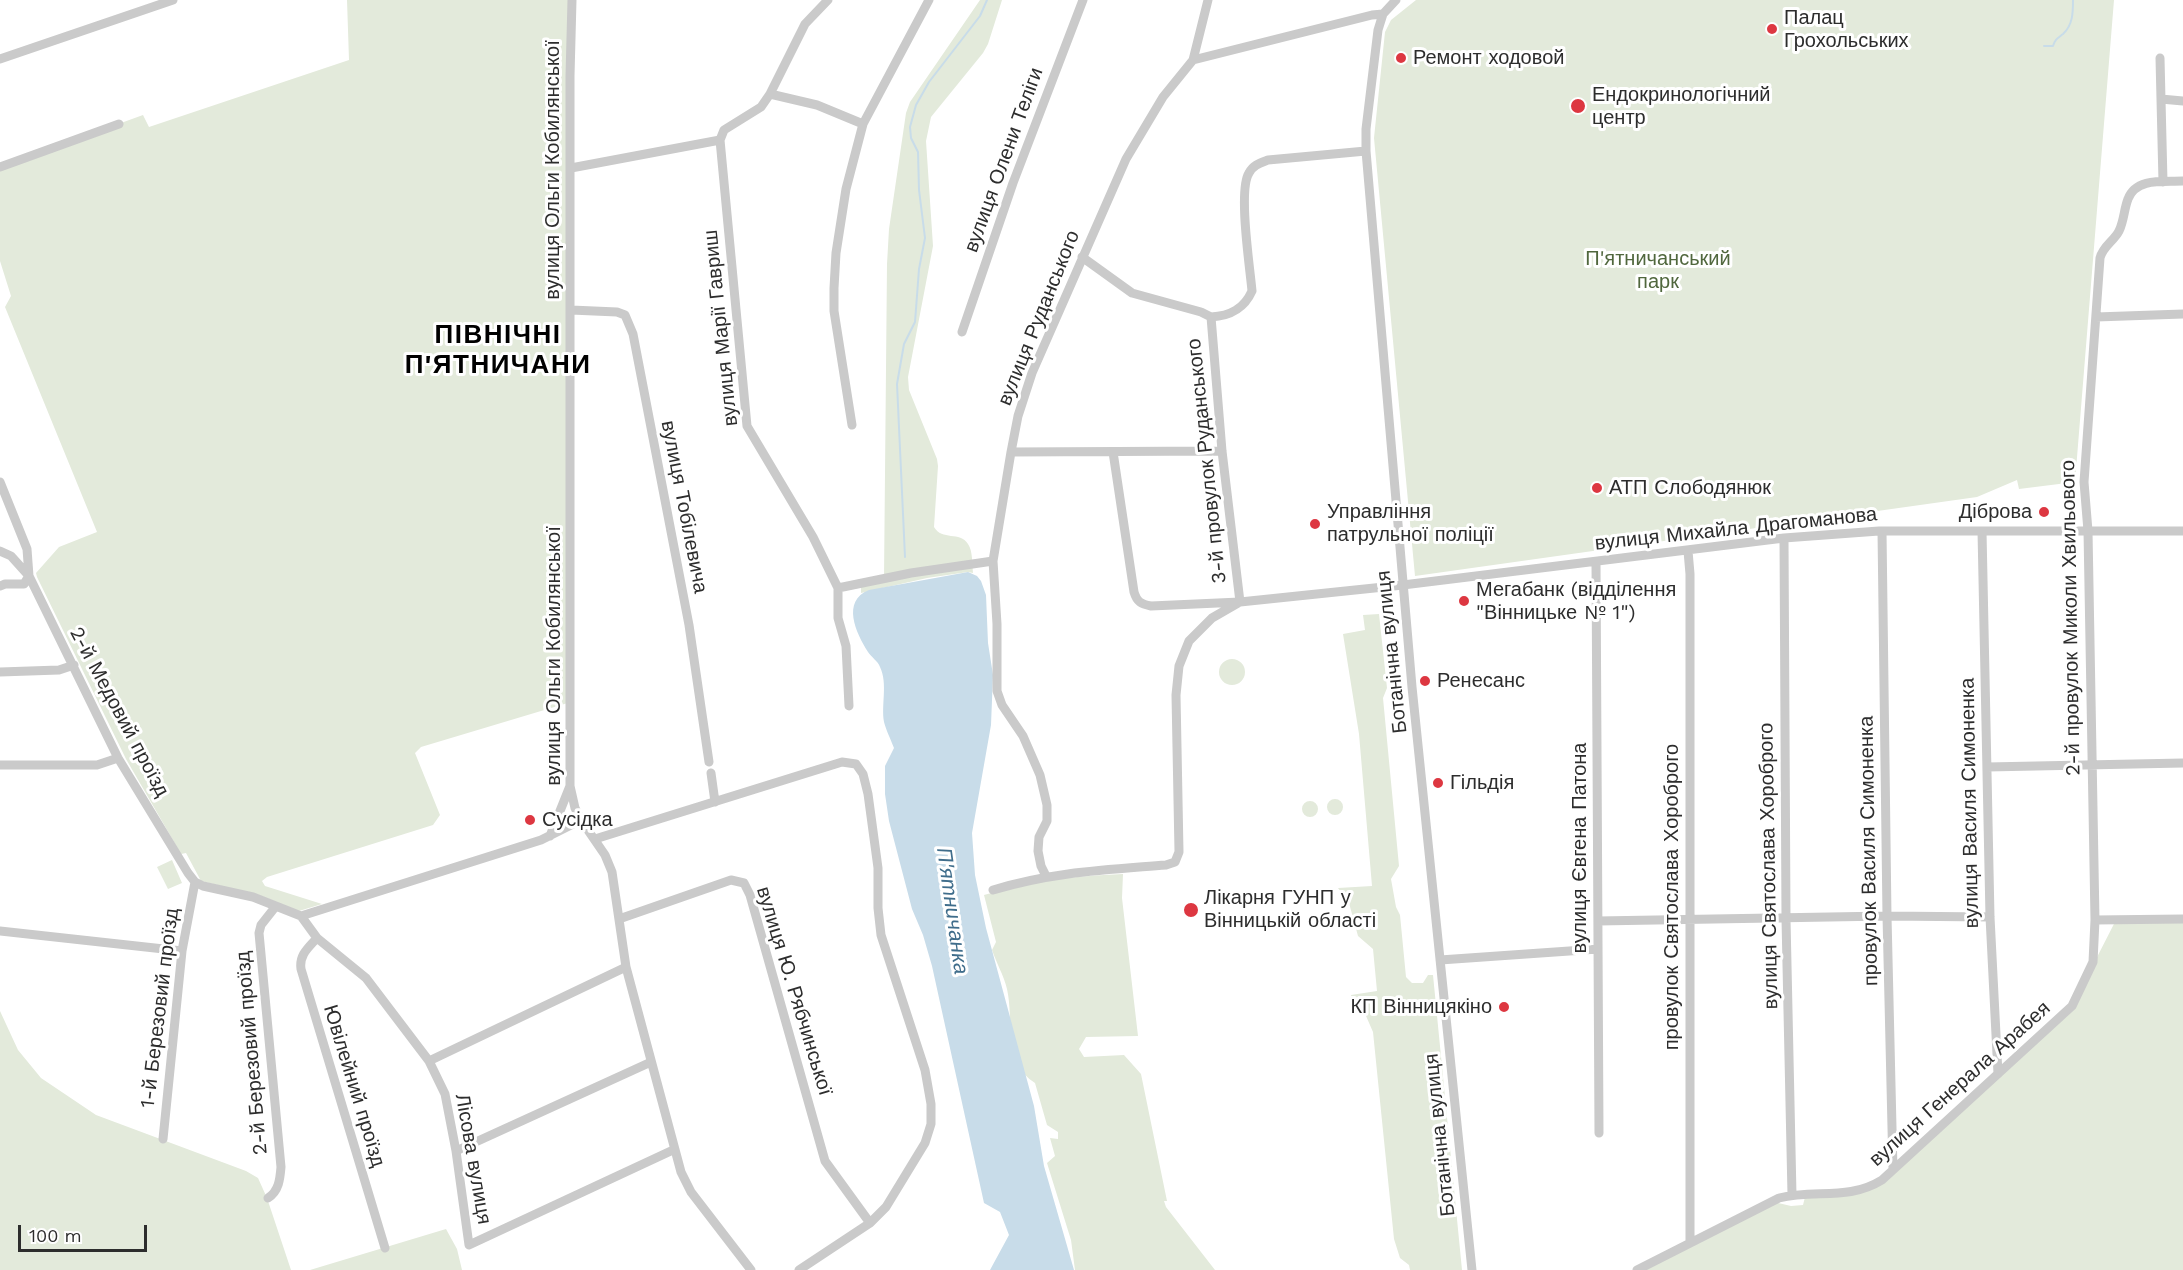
<!DOCTYPE html>
<meta charset="utf-8">
<style>
body{margin:0}
#map{position:relative;width:2183px;height:1270px;overflow:hidden;background:#fff;font-family:"Work Sans",sans-serif}
canvas{display:block}
.scale{position:absolute;left:18px;top:1225px;width:129px;height:27px;box-sizing:border-box;border:3px solid #2d2d2d;border-top:0;padding-left:8px;font-size:18px;line-height:21px;white-space:nowrap;color:#2d2d2d;-webkit-text-stroke:4px #fff;paint-order:stroke}
</style>
<div id="map">
<canvas width="2183" height="1270"></canvas>
<div class="scale">100 m</div>
</div>
<script>
const c = document.querySelector('canvas').getContext('2d');
c.lineJoin = 'round';
function fill(path, color) { c.fillStyle = color; c.fill(path, 'evenodd'); }
function stroke(path, color, width, dash) { c.strokeStyle = color; c.lineWidth = width; c.lineCap = dash ? 'butt' : 'round'; c.setLineDash(dash || []); c.stroke(path); }
function drawText(font, color, halo, rows, align = 'center') {
  c.font = font + ' "Work Sans",sans-serif'; c.lineWidth = 6; c.setLineDash([]); c.textBaseline = 'middle'; c.strokeStyle = halo; c.fillStyle = color; for (const [text, x, y, turn = 0] of rows) {
    c.save(); c.translate(x, y); c.rotate((+turn || 0) * Math.PI / 180); c.textAlign = isNaN(turn) ? turn : align; if (halo) c.strokeText(text, 0, 0); c.fillText(text, 0, 0); c.restore();
  }
}
const green = new Path2D(`
 M347,0H572L571,702L421,747L415,753L440,815L433,825L267,877L262,881L265,886L322,904L299,911L259,895L201,881L186,853L181,854L126,759L37,577L36,573L59,547L97,532L5,307L11,296L0,261V167L143,115L149,127L349,60Z
 M980,0H1002L988,44L983,53L931,117L926,141L933,246L908,377L909,390L937,459L938,466L934,527C942,541 960,531 968,544C973,551 972,565 973,573L968,572L927,578L861,593V583L884,578L887,264L889,229L906,113L910,102Z
 M1416,0H2114L2075,482L2019,489L2017,480L1977,497L1415,576L1374,138L1385,32L1391,20Z
 M1379,614L1387,688L1383,698L1399,866L1391,879L1396,907L1400,915L1406,977L1412,983H1423L1428,975H1433L1462,1270H1410L1409,1265L1400,1258L1394,1239L1373,1032L1363,1009L1352,999L1351,995L1377,991L1373,949L1358,936L1349,903L1338,888L1372,886L1359,734L1343,634L1365,630L1363,615Z
 M1219 672a13 13 0 1 1 26 0a13 13 0 1 1-26 0Z
 M1327 807a8 8 0 1 1 16 0a8 8 0 1 1-16 0Z
 M1302 809a8 8 0 1 1 16 0a8 8 0 1 1-16 0Z
 M172,860L182,883L168,889L157,867Z
 M1123,874L1122,898L1138,1036L1086,1037L1079,1049L1084,1057L1124,1055L1141,1074L1167,1201H1164L1166,1207L1215,1270H1075L1071,1240L1047,1163L1055,1156L1050,1138L1058,1139V1132L1047,1125L1035,1083C1003,1063 1014,1020 1007,989C1004,976 996,962 992,950L996,942L984,895C1034,881 1071,876 1123,874Z
 M2183,919V1270H1638L1774,1202L1791,1206L1803,1205L1805,1197L1870,1187L2072,1006L2116,920Z
 M0,1011L18,1050L41,1078L96,1115L246,1171L258,1178L267,1198L291,1270H0Z
 M446,1229L457,1249L462,1270H310Z`);
const water = new Path2D(`
 M968,572L977,576L981,581L986,595L988,643L993,675L991,725L972,833L975,875L986,928L1034,1106L1044,1166L1074,1270H990L1009,1235L1000,1212L984,1203L932,966L923,935L912,909L889,821L885,794V766L894,748C891,740 886,730 884,722C881,704 888,684 880,667C878,661 871,657 868,652C856,633 841,601 869,590Z`);
const stream = new Path2D(`
 M2044,46H2053C2055,39 2058,38 2063,34C2073,25 2073,12 2073,0
 M905,557L897,384L904,344L915,322L919,269L925,238L919,190L918,152L911,138L910,127L916,105L929,82L980,16L987,0`);
const minor = new Path2D(`
 M572,0L570,76V786L575,808L581,820L605,855L612,872L626,967L681,1172L691,1192L751,1270
 M828,0L805,24L770,94L761,107L724,130L720,140L747,426L813,537L838,588V618L846,646L849,706
 M1396,0L1383,14L1378,30L1366,129V151L1412,687L1472,1270
 M2160,58L2163,182
 M0,59L173,0
 M1193,60L1372,15L1383,14
 M770,94L817,105L863,124
 M2161,99L2183,101
 M0,167L119,124
 M571,168L720,140
 M1082,257L1132,293L1201,312L1211,317L1222,451L1240,602
 M571,310L617,312L625,315L633,334L689,625L709,762
 M1211,317C1230,316 1244,309 1252,291C1250,268 1238,190 1249,173C1253,165 1260,163 1268,160L1366,151
 M2096,317L2183,314
 M962,332L1013,183L1083,0
 M852,425L834,311V288L836,253L846,189L863,124L929,0
 M1011,452L1222,451
 M1113,452L1134,592C1137,602 1141,604 1151,606L1240,602L1403,585L1784,538L1879,531H2183
 M0,482L27,549L29,576L118,758L188,873L195,882L203,886L253,897L301,916
 M1882,531L1887,916L1893,1170
 M1982,531L1990,917L1998,1074
 M1784,538L1786,919L1792,1195
 M0,551L11,556L29,576
 M1688,551L1690,574V1242
 M1596,562L1599,1133
 M0,586L5,584H24L29,576
 M838,588L911,573L993,561
 M0,672L59,670L74,665
 M0,765H97L118,758
 M1987,767L2183,763
 M711,773L715,802
 M550,836L570,786
 M595,839L842,762L856,764L863,774L868,794L878,868V908L881,935L925,1070L931,1104V1124L925,1143L886,1207L870,1223L799,1270
 M1046,876L1041,866L1038,851L1039,837L1047,821V805L1040,775L1023,736L1002,705L997,691V624L993,561L1011,452L1018,416L1032,373L1126,159L1163,97L1193,60L1208,0
 M993,890C1053,872 1105,870 1166,865L1175,862L1179,852L1176,695L1179,666L1189,641L1212,618L1238,603
 M301,916L317,938L366,978L429,1061L445,1094L456,1151L469,1245L673,1150
 M301,916L541,840L581,820
 M619,919L731,880L744,883L750,895L825,1161L870,1223
 M2095,920L2183,919
 M1598,921L1887,916L1990,917
 M0,931L182,951
 M317,938C308,948 299,955 301,969L385,1248
 M1440,960L1598,949
 M429,1061L626,967
 M163,1139L182,951L195,882
 M456,1151L651,1062
 M268,1198C279,1191 280,1179 281,1167L259,933L261,925L276,906
 M1637,1270L1779,1198C1816,1189 1848,1201 1882,1180L2072,1006L2093,962L2095,920L2088,531L2084,482L2100,258C2103,246 2114,241 2119,231C2124,221 2124,209 2128,199C2136,177 2165,182 2183,181`);
const markers = [
 [1772,29,6,"#dd3741"],
 [1401,58,6,"#dd3741"],
 [1578,106,8,"#dd3741"],
 [1597,488,6,"#dd3741"],
 [2044,512,6,"#dd3741"],
 [1315,524,6,"#dd3741"],
 [1464,601,6,"#dd3741"],
 [1425,681,6,"#dd3741"],
 [1438,783,6,"#dd3741"],
 [530,820,6,"#dd3741"],
 [1191,910,8,"#dd3741"],
 [1504,1007,6,"#dd3741"]
];
const poiNames = [
 ["Палац",1784,18],
 ["Грохольських",1784,41],
 ["Ремонт ходовой",1413,58],
 ["Ендокринологічний",1592,95],
 ["центр",1592,118],
 ["АТП Слободянюк",1609,488],
 ["Управління",1327,512],
 ["патрульної поліції",1327,535],
 ["Діброва",2032,512,"right"],
 ["Мегабанк (відділення",1476,590],
 ["\"Вінницьке № 1\")",1476,613],
 ["Ренесанс",1437,681],
 ["Гільдія",1450,783],
 ["Сусідка",542,820],
 ["Лікарня ГУНП у",1204,898],
 ["Вінницькій області",1204,921],
 ["КП Вінницякіно",1492,1007,"right"]
];
const streetNames = [
 ["вулиця Олени Теліги",1004,160,-70],
 ["вулиця Ольги Кобилянської",553,170,-90],
 ["вулиця Руданського",1039,318,-68],
 ["вулиця Марії Гавриш",721,328,-96],
 ["3-й провулок Руданського",1207,461,-96],
 ["вулиця Тобілевича",684,507,79],
 ["вулиця Михайла Драгоманова",1736,529,-6],
 ["2-й провулок Миколи Хвильового",2071,618,-91],
 ["Ботанічна вулиця",1392,652,-96],
 ["вулиця Ольги Кобилянської",554,656,-90],
 ["2-й Медовий проїзд",119,712,62],
 ["вулиця Василя Симоненка",1970,803,-91],
 ["вулиця Євгена Патона",1580,848,-90],
 ["провулок Василя Симоненка",1869,851,-91],
 ["вулиця Святослава Хороброго",1769,866,-91],
 ["провулок Святослава Хороброго",1672,897,-90],
 ["вулиця Ю. Рябчинської",794,991,73],
 ["1-й Березовий проїзд",160,1008,-83],
 ["2-й Березовий проїзд",252,1053,-95],
 ["вулиця Генерала Арабея",1960,1084,-42],
 ["Ювілейний проїзд",354,1086,73],
 ["Ботанічна вулиця",1440,1135,-96],
 ["Лісова вулиця",473,1159,80]
];
const parkNames = [
 ["П'ятничанський",1658,259],
 ["парк",1658,282]
];
const waterNames = [
 ["П'ятничанка",952,911,82]
];
const districtNames = [
 ["ПІВНІЧНІ",498,335],
 ["П'ЯТНИЧАНИ",498,365]
];
fill(green, '#e3eadb');
fill(water, '#c8dce9');
stroke(stream, '#c8dce9', 2);
stroke(minor, '#cacaca', 9);
for (const [x, y, r, color] of markers) { const dot = new Path2D(); dot.arc(x, y, r, 0, 2 * Math.PI); c.fillStyle = color; c.fill(dot); stroke(dot, '#fff', 2); }
drawText('20px', '#2d2d2d', '#fff', poiNames, 'left');
drawText('20px', '#2d2d2d', '#fff', streetNames);
drawText('20px', '#50673d', '#fff', parkNames);
drawText('italic 21px', '#3f6d8b', '#fff', waterNames);
c.letterSpacing = '1.5px';
drawText('bold 26px', '#000', '#fff', districtNames);
c.letterSpacing = '0px';
</script>
